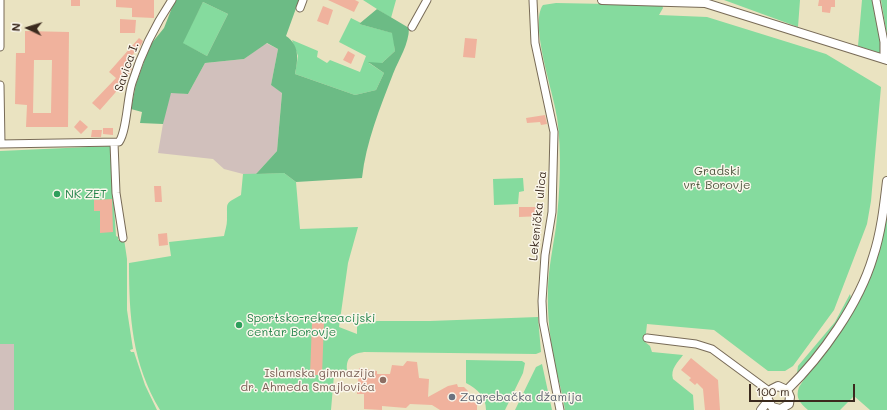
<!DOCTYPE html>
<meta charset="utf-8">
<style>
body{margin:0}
#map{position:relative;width:887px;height:410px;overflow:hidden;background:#eae3c1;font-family:Mali,sans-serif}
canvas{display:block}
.north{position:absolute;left:8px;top:8px;width:40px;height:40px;-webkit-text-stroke:3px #fbf7ec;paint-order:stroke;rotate:274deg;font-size:11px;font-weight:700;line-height:16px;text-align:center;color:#3b2a1e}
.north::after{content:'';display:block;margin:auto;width:14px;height:18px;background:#3b2a1e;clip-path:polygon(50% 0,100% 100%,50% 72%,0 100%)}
.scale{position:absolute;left:749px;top:384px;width:106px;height:18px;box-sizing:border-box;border:2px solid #3b2a1e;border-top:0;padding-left:5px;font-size:12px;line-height:14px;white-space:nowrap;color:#3b2a1e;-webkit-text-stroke:3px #fbf7ec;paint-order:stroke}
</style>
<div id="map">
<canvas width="887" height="410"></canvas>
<div class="north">N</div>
<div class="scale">100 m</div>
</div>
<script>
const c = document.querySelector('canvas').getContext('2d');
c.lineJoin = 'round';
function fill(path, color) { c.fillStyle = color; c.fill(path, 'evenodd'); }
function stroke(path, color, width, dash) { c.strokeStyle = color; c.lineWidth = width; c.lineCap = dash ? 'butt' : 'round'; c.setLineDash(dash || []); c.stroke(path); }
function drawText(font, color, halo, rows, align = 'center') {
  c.font = font + ' Mali,sans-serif'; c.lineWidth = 3; c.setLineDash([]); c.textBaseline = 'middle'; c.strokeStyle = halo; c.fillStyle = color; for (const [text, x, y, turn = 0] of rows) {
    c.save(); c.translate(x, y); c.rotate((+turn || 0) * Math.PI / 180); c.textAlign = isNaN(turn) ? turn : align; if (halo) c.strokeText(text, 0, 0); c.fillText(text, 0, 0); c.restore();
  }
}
const industrial = new Path2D(`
 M266,43L278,49L271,85L282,92L277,151L256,174H243L224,169L213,159L158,153L165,112L171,92L188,94L205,63L244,59Z
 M0,344H14V410H0Z`);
const green = new Path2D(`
 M363,0H396L391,18Z
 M724,0H800L798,27Z
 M862,0H872L880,41V53L858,46Z
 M881,0H887V35Z
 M203,2L228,14L207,56L182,43Z
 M556,3L662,5L663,8L659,15L707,17L826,54L881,87L871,201L867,224L834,310L793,366L785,371H768L714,330L647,324L645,342L650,346L652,352L683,355C678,362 670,369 673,379L693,395L694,410H565C563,396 559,382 556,369C550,342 547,314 548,287C549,266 553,247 556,227C560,191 562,153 557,117C554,94 529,23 543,5Z
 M351,18L361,23L359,24L393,33L395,51L382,63H369L384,73L376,90L355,95L295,74L298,56L292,40L318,51L317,57L327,63L330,60L360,72L366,56L339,42Z
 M110,146L116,236L118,237V240L124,239L127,259V310L133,349L130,350L131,352H134L145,385L157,410H14V344H0V151Z
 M284,173L296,182L300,229L358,227L348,263L339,327L357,334V325L377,321H430L538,317L541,352L536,354L364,352C352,354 346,357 347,370L344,371L343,375H334L331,410H160C132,363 129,317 129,263L171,256L169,242L224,236C225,231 227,225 227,220C228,202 223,205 241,195L243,174Z
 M523,178L524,191L519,192L518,204L494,205L493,179Z
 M887,208V410H870L854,396L840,410H808C800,403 795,398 799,387L861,293Z
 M850,294L851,298L837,324L803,367L797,373L798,366L835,322Z
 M466,360L522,361L525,363L523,373L505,410H486C486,396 477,389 466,383Z
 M542,364L552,410H515L536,367Z`);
const forest = new Path2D(`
 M175,0H299L286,36C300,45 298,60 295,74L355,95L376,90L384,73L368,62L382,63L395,51L392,33L359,24L377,9L409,28C409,44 399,59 393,74C380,108 366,142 362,178L296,182L284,173L256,174L277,151L282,93L271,85L278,49L267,43L244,59L205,63L188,94L171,93L163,124L140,123L142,112L131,109L136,84L145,59L151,44L164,28ZM203,2L228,14L207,56L183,43Z`);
const building = new Path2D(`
 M71,0H80V6H71Z
 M116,0H154V18L132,17V8L116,7Z
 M328,0H355L359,2L354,12Z
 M819,0H835V7H831L830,13L822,12V6H818Z
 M323,6L333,10L328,25L317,21Z
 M120,19L136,20L135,33H120Z
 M25,31L69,32L68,127H26L27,105L15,104L16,53H25ZM34,60H52L51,113H33Z
 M139,38L143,41L141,45L127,61L132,67L131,71L115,93L100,110L92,103L116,78L109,72Z
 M465,38L477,39L475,58L463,57Z
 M348,51L355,55L351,64L343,60Z
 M545,115L547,124L541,125L540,122L527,123L526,118Z
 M80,120L88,127L81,134L74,127Z
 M103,128H113V135L103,134Z
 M92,130H102L101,137H91Z
 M154,186H161L162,202H155Z
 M112,199L113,232L100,233V211H94V200Z
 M519,207H542V216L519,217Z
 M167,233L168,245L159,246L158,234Z
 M312,323H324L322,375H310Z
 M691,358L718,380L720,410H705L703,389L697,383L695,385L689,380L691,378L681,370Z
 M407,361L417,362L419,378L429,379L428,397L448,386L457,384L458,387H464L468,391L469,398L477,404V410H440L432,405L410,404L406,408L382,406V410L364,409V394H357L359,368L377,371V374H390L392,365L403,366Z`);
const minor = new Path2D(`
 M533,0L535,43L554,132L552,212L545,255L542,301L543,322L560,410
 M876,0L884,42V59
 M300,8L303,0
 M412,27L427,0
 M0,47V0
 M0,85L1,144
 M114,143L116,193L123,238
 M0,144L119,142C127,131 127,98 132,83C141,54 155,25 172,0
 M647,338L696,344L712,349L769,391`);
const tertiary = new Path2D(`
 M602,0L705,3L887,60
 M787,390C822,356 859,304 873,257C881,233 884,207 887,181
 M761,410L768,401
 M779,410L789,404L790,397L787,390L778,386L772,389L767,398L772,407L780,409`);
const markers = [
 [57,194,4,"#2e9e5b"],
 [239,325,4,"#2e9e5b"],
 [383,380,4,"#8d6e63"],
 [452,397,4,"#6b7280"]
];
const streetNames = [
 ["Savica I.",127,67,-71],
 ["Lekenička ulica",538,216,-84]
];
const parkNames = [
 ["Gradski",717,171],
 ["vrt Borovje",717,185]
];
const leisureNames = [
 ["NK ZET",65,194],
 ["Sportsko-rekreacijski",247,318],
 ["centar Borovje",247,332]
];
const educationNames = [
 ["Islamska gimnazija",375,373],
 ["dr. Ahmeda Smajlovića",375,387]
];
const worshipNames = [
 ["Zagrebačka džamija",460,397]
];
fill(industrial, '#d1c0bc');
fill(green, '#85db9e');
fill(forest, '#6cbb85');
fill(building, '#f0b29d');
stroke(minor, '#786b57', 9);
stroke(tertiary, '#786b57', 10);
stroke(minor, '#fff', 7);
stroke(tertiary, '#fff', 8);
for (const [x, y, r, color] of markers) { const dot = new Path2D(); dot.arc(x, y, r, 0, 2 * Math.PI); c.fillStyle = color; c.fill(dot); stroke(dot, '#fbf7ec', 1.5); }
drawText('12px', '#3b2a1e', '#fbf7ec', streetNames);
drawText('12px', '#4e563e', '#fbf7ec', parkNames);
drawText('12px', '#27864d', '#fbf7ec', leisureNames, 'left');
drawText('12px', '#785e54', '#fbf7ec', educationNames, 'right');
drawText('12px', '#5b616d', '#fbf7ec', worshipNames, 'left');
</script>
